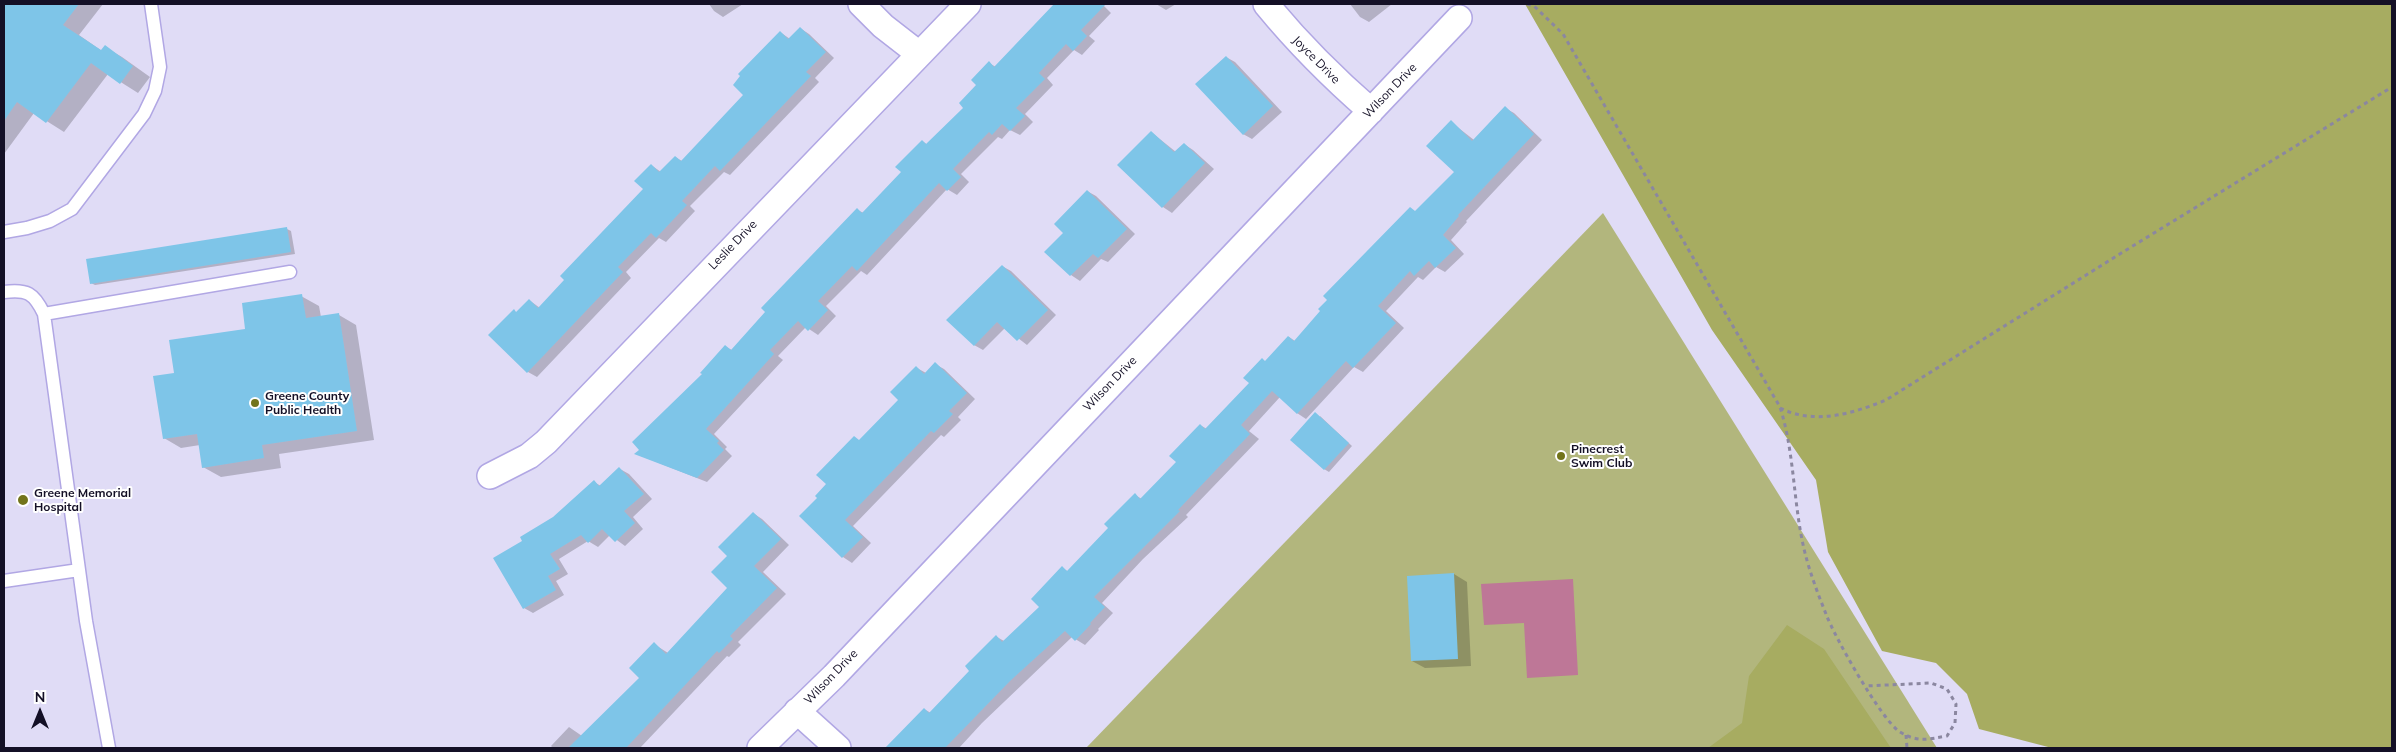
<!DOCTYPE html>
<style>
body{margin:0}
#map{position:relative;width:2396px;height:752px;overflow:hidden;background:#e0dcf6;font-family:Mulish,sans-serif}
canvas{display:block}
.frame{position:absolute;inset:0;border:5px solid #141026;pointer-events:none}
.north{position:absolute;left:15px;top:687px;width:50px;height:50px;-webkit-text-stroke:4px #fff;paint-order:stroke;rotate:0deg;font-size:14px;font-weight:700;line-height:20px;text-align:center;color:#141026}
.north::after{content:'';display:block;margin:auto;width:18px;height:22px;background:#141026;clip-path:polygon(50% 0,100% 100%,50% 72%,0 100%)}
</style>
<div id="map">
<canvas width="2396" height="752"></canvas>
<div class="frame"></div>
<div class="north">N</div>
</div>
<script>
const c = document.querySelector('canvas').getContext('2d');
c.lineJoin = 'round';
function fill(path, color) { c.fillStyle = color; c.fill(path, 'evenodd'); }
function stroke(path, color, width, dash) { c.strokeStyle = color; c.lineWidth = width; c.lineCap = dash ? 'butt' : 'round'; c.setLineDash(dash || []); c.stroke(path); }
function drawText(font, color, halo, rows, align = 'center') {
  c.font = font + ' Mulish,sans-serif'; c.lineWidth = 4; c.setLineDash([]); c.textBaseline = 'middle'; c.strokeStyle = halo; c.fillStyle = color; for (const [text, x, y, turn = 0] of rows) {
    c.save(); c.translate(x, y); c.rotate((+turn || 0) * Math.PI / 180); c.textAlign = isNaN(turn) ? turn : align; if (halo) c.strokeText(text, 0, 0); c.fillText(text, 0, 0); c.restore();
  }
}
const green = new Path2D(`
 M1603,213L1937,748H1086Z`);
const forest = new Path2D(`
 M1525,4H2392V748H2052L1979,729L1967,694L1936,663L1882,651L1828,552L1816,480L1712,330Z
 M1787,625L1824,649L1891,748H1708L1742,723L1749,676Z`);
const water = new Path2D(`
 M1573,579L1578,675L1527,678L1524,623L1484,625L1481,584Z`);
const shadow = new Path2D(`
 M4,4H103L79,35L102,51L105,47L122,57L150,77L138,93L108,74L64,132L34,113L4,154Z
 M709,4H743L723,17L714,11Z
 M1056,4H1102L1111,13L1089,36L1095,41L1082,55L1074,50L1047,78L1053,85L1025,114L1033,122L1020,135L1010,130L1002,139L998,137L961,174L969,182L957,195L947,189L867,275L861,271L826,306L836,316L818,335L806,327L778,356L783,360L714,434L727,447L725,449L732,456L707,482L636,454L726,347L732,350L857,210L864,213L903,172L922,141L928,145L965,108L989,63L996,67Z
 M1156,4H1176L1166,10Z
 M1350,4H1392L1369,22L1360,17Z
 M800,28L809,34L834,58L815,78L819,82L730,175L724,172L690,206L695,211L666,242L659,238L626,272L631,278L537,377L528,372L514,311L517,313L529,300L540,308L645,189L651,165L661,172L675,157L682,161L745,95L780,32L790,39Z
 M1226,57L1235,62L1282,112L1252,139L1243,134Z
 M1505,108L1514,113L1542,140L1466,221L1467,222L1451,240L1464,254L1445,272L1436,267L1423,280L1418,277L1386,311L1404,328L1363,372L1354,367L1306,419L1297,413L1280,397L1249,431L1259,439L1186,515L1188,517L1143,559L1102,603L1113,613L1098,629L1099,630L1085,645L1072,637L982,723L959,748H903L895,740L924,709L931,713L971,671L997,637L1004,641L1041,607L1062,568L1069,572L1110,528L1135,495L1142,499L1177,462L1200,425L1207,429L1251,383L1265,362L1289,337L1295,341L1455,172L1451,122L1474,140Z
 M1151,132L1176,152L1184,144L1193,150L1214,169L1172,213L1163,207L1119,165Z
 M1087,191L1096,196L1135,234L1108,262L1101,259L1080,281L1071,275L1046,252L1065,233Z
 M287,229L291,231L295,254L95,285L91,283Z
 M1002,266L1011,271L1056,315L1027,345L1005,328L983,350L974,345Z
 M301,296L319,306L321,317L339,315L356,325L374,440L279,454L281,468L221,477L203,467L200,445L181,448L164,438L175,374Z
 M935,364L944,369L975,399L958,417L961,420L944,437L941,435L853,526L871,543L852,563L843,557L801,516L819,498L860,441L900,400L917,368L926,373Z
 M1320,416L1352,446L1329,472L1324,469Z
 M620,469L629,474L652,499L633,517L643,529L625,546L610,535L598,547L588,541L559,559L568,574L556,581L564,595L533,613L524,608V541L554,518L594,482L601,486Z
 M753,513L762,519L789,545L763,572L786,594L738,642L741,645L729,657L727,656L640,748H553L551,746L569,727L582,736L641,678L654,644L668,653L729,588L728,556Z
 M1454,574L1467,582L1471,666L1425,668L1412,661Z`);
const building = new Path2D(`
 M4,4H79L63,25L101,50L105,45L133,66L120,84L91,63L46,123L17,102L4,121Z
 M1054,4H1106L1081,30L1087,36L1073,51L1066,44L1039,73L1045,79L1016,108L1025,116L1010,131L1002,124L992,135L989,132L953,169L961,177L947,191L939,183L857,271L852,266L818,301L828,310L808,331L798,321L770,350L774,354L706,429L719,441L717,443L724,450L697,478L634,454L639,450L632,442L702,374L700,373L725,345L731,350L765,312L761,308L857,208L862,213L901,172L895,167L922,140L926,144L963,108L959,103L976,85L971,80L989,61L994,67Z
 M800,27L826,52L806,72L811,76L720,171L715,166L682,201L687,205L656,238L651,233L618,267L623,272L527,373L488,335L514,309L516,312L529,299L538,308L564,280L560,276L643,189L634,181L651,164L659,172L675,156L681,161L743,95L733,85L740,76L738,74L780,31L788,39Z
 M1226,56L1273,106L1243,135L1195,84Z
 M1505,106L1534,134L1458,215L1459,216L1443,235L1456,248L1435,268L1429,261L1414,276L1410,271L1378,306L1396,323L1353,368L1346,361L1297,414L1272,391L1241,425L1250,434L1178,510L1180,511L1094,597L1105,607L1090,623L1091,624L1075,641L1065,631L1010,681L945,748H885L924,708L929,713L969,671L965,666L996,635L1002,642L1039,607L1031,599L1062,566L1067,571L1108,528L1104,524L1135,493L1140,499L1176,462L1169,456L1200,424L1205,429L1249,383L1243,378L1262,358L1265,361L1288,336L1294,341L1320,311L1318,309L1327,300L1323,296L1410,207L1415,211L1454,172L1426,146L1451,120L1472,141Z
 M1151,131L1174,152L1184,143L1205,163L1162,208L1117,165Z
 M1087,190L1127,229L1098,258L1093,254L1070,276L1044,252L1063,233L1054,224Z
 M287,227L291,252L90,284L86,259Z
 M1002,265L1048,310L1017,341L997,322L974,346L946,320Z
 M302,294L306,318L339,313L357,431L262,445L264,458L202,468L197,434L163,439L153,376L174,373L169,340L245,329L242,303Z
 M935,362L967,393L949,411L953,414L934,433L931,431L845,520L863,537L842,558L799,516L817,498L815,496L826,484L816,475L854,436L859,440L898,400L890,392L916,366L924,374Z
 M1315,412L1349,443L1324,470L1290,440Z
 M619,467L644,494L624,511L635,523L615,542L602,529L588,543L581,535L550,554L560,569L548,576L556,590L523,609L493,558L522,541L520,537L553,517L594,480L599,486Z
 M753,512L781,539L754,566L777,588L730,636L733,639L719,653L717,651L626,748H568L639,678L629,668L654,642L666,654L727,588L711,572L727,556L718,547Z
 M1454,573L1458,659L1411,661L1407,576Z`);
const path = new Path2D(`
 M1527,4L1534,6L1563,34L1780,407C1795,454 1793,505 1805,553C1810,573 1818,594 1826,614C1834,636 1882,721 1900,732C1918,743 1928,739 1947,736L1955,723L1956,704L1947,689L1931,683L1865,686
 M1780,408C1814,425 1852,414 1886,400L2123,252L2392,87
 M1906,735L1907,748`);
const service = new Path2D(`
 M4,232L27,228L50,221L72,209L144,114L155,91L160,67L151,4
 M4,292C27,289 34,293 44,314L86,621L109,748
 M44,314L290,272
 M4,581L79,570`);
const minor = new Path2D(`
 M861,4L883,26L919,54
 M1266,4C1298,43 1333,78 1371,111
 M490,476L529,456L546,442L968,4
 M797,711L838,748
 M760,748L834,676L1459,18`);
const markers = [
 [255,403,5,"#72741b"],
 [1561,456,5,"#72741b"],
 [23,500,6,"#72741b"]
];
const streetNames = [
 ["Joyce Drive",1316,60,45],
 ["Wilson Drive",1390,91,-46],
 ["Leslie Drive",733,245,-46],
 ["Wilson Drive",1110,384,-46],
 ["Wilson Drive",831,677,-46]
];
const poiNames = [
 ["Greene County",265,396],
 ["Public Health",265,410],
 ["Pinecrest",1571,449],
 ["Swim Club",1571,463],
 ["Greene Memorial",34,493],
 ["Hospital",34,507]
];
fill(green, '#b2b67d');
fill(forest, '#a7ac61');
fill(water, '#be7797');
fill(shadow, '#0003');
fill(building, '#7ec5e8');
stroke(service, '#b1a7e4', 15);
stroke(minor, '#b1a7e4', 28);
stroke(path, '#8b87a0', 3, [4, 4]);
stroke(service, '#fff', 12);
stroke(minor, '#fff', 25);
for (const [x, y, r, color] of markers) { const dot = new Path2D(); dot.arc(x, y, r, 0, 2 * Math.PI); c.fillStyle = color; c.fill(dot); stroke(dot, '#fff', 2); }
drawText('12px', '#141026', '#fff', streetNames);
drawText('bold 12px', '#141026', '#fff', poiNames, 'left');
</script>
